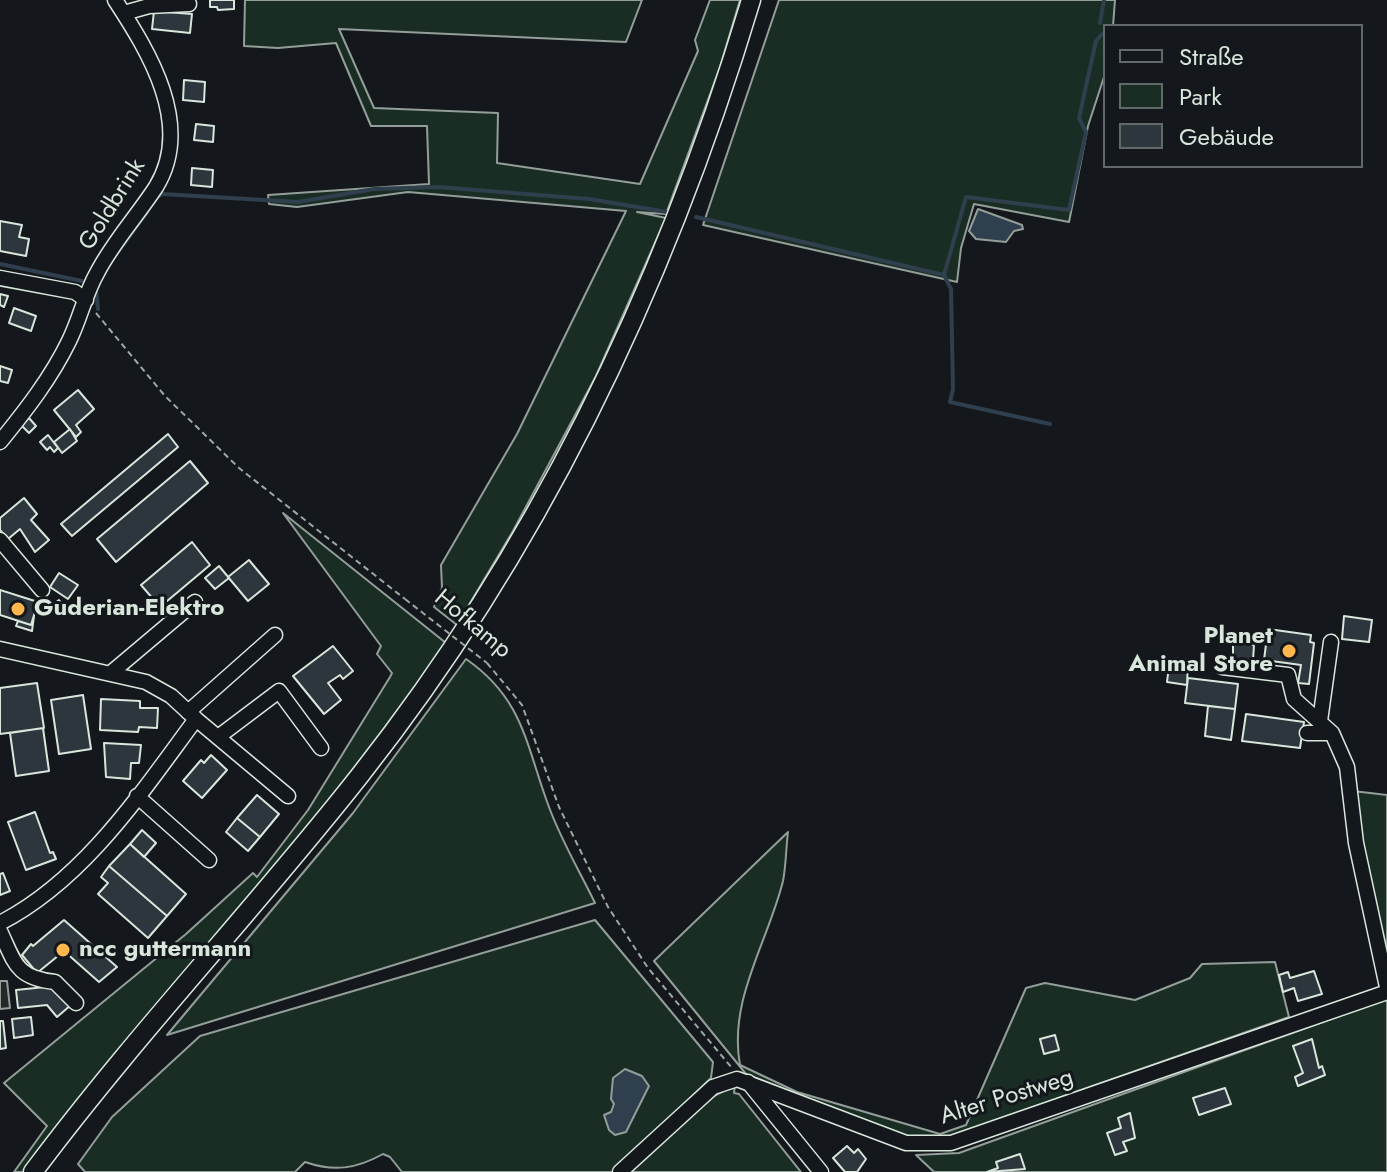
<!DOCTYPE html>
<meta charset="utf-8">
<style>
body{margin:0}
#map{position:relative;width:1387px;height:1172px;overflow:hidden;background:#14181c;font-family:Jost,sans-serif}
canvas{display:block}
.legend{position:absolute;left:1103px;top:24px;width:260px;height:144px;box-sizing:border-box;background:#14181c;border:2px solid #626a69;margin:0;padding:10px 14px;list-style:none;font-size:24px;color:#d8e6dc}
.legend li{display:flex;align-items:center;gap:16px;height:40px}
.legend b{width:40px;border:2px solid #626a69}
</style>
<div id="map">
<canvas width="1387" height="1172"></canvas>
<ul class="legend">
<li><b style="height:10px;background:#14181c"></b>Straße</li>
<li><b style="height:22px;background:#1a2d24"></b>Park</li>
<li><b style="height:22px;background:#2c363c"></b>Gebäude</li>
</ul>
</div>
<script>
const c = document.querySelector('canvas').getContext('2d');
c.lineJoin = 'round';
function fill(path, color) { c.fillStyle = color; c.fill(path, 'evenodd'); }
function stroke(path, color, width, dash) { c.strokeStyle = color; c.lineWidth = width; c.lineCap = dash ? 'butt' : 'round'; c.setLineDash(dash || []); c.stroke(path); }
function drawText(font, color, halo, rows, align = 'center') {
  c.font = font + ' Jost,sans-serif'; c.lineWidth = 6; c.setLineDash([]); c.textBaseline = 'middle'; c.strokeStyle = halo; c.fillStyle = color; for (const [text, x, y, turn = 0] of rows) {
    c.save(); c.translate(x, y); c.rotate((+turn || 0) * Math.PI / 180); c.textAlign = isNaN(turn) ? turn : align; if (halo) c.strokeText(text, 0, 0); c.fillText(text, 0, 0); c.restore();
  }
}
const green = new Path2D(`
 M245,0H642L626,42L339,29L374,108L498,113L497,163L640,184L698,51L695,40L710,0H740L720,67L666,214L637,212L666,218L596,376L513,531L457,625L434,607L442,588L441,565L517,434L626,211L408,192L297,207L269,204L268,195L429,184L427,126H371L336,43L278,48L244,46Z
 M779,0H1115L1113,26H1105V74L1088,126L1069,222L974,204L961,248L957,282L703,225Z
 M283,513L446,643C392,719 336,794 275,866C190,967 100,1064 24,1172H14L47,1126L4,1083L186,934L253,873L257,877L308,810L390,677L392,673L377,654L381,646Z
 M466,659C524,699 526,746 549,807C561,840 580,872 595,903L167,1035L353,813Z
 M1353,791L1387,795V964Z
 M788,832C786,848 786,866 783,881C768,942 728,1000 740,1065L797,1092L940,1134L966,1125L1026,988L1045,983L1135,1000L1190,978L1202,964L1275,962L1289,1017L945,1138H910L746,1074L654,961Z
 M595,920L713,1062L711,1078L613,1172H402L390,1157L383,1154C356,1169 334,1172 305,1162L295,1172H85L78,1164L112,1117L200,1036Z
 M1387,999V1172H934L916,1155L959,1153Z
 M735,1085L734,1093L739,1094L801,1172H626L714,1096Z`);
const parking = new Path2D(`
 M0,981H7L10,1008L0,1009Z`);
const water = new Path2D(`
 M978,209L1022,225L1023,229L1014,231L1006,242L976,239L969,231Z
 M625,1069L642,1076L649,1086L626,1132L615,1135L609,1130L604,1115L611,1112L614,1104L611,1099L613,1078Z`);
const stream = new Path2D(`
 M1100,23L1104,0
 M155,198L162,194L298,202L374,189L438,187L589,199L667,212
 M696,217L944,275L966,197L1069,210L1086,132L1079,118L1096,41L1102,34
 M112,260L147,212
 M0,264L82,281
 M944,275L951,289L953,389L950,402L1050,424
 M96,289L98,309`);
const building = new Path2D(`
 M210,0H234V9L218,10L217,7H210Z
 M154,11L192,14L190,33L152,29Z
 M184,80L205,82L204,102L183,100Z
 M196,124L214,126L213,142L194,140Z
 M192,168L213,170L212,187L191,185Z
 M0,221L22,225L19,237L29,239L26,256L0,251Z
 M0,294L8,296L4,307L0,305Z
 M14,308L36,316L31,331L9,323Z
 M0,366L12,370L8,383L0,381Z
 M78,390L94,409L76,425L81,432L76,437L54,410Z
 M29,418L36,426L29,433L21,425Z
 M70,429L77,441L62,453L54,442Z
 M168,434L178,447L72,536L61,524Z
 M48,435L58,448L54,452L50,447L47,450L40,442Z
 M190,461L208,483L116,562L97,539Z
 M24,498L37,514L31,520L49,540L35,552L20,529L8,539L0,530V518Z
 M192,542L210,565L160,607L141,585Z
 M249,560L269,584L248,601L228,577Z
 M219,566L229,578L215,589L205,578Z
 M59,573L78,585L68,599L50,587Z
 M0,590L38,602L31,625L0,615Z
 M59,600L66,609L57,616L50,607Z
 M34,616L32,631L16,626L18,621L31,625Z
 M1344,616L1372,620L1369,642L1342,639Z
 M1268,629L1311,635L1310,642L1314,643L1309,684L1298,683L1301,665L1264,660Z
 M1233,644L1254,645L1253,660L1233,659Z
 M333,646L353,671L343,679L340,675L328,683L341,700L324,714L293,676Z
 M1170,658L1188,660L1187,685L1167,682Z
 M1188,678L1238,684L1235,709L1185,703Z
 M37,683L44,728L0,734V688Z
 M83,695L91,749L59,754L51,700Z
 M101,699L140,701V708H158L157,728L139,727L138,732L100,730Z
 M1208,706L1235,709L1231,740L1205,736Z
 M1246,714L1304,722L1300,748L1242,741Z
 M43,728L49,771L16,776L10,733Z
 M104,743L141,745L139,763H131L130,779L106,777Z
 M211,755L227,770L202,798L183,781L201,760L204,763Z
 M257,795L279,814L260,837L237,818Z
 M35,812L50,853L53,852L56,859L26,870L8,822Z
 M237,818L260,837L248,851L226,832Z
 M142,830L156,843L144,857L130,844Z
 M130,844L186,894L167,916L109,866Z
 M109,866L167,916L148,938L98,894L108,883L101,877Z
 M3,873L10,891L0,895V874Z
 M64,920L117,967L99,982L64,951L37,973L22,955L31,944L33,946Z
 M1314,971L1322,994L1298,1001L1294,988L1283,992L1279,975L1288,972L1290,978Z
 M55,986L71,1005L57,1017L47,1005L18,1008L16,990Z
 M31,1017L33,1035L14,1038L12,1019Z
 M0,1021H3L6,1048L0,1049Z
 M1055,1035L1059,1050L1044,1054L1040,1039Z
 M1312,1039L1319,1068L1322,1066L1325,1075L1298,1086L1295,1077L1303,1073L1293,1046Z
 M1225,1088L1231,1104L1199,1115L1193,1098Z
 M1130,1113L1135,1138L1123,1142L1127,1151L1115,1155L1107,1133L1121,1128L1118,1118Z
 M847,1146L854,1153L858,1149L866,1159L857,1172H845L833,1158Z
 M1020,1154L1025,1169L987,1172L998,1168L996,1162Z`);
const path = new Path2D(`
 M96,313L165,396L239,468L405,599
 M487,663L522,705L559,807L608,907L648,968L732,1068`);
const minor = new Path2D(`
 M124,13L149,6L189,4
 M0,278L75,292L86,300
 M0,442C26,410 51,378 69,341C80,319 85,294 97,273C113,242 137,216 156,187C194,125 149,52 115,0
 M0,540L42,590
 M0,649L146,682L171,696L196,719C141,793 84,880 0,923
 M1222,667L1288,675L1294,699L1332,733L1347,767L1356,843L1387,987
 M112,672L195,602
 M188,712L275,635
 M196,719L288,796
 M1320,721L1331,642
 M1307,733H1332
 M218,737L279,691L321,748
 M137,796L209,860
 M0,931C15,963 16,978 55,982L76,1003
 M748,1082L821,1172
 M620,1172L713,1087L737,1079L906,1143H951L1387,992`);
const major = new Path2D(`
 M33,1172C136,1034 255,909 361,774C543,543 667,280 751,0`);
const pathBridge = new Path2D(`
 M405,599L487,663`);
const markers = [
 [18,609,8,"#ffb74d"],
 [1289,651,8,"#ffb74d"],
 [63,950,8,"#ffb74d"]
];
const streetNames = [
 ["Goldbrink",113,205,-58],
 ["Hofkamp",472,625,40],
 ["Alter Postweg",1007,1098,-17]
];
const poiNames = [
 ["Guderian-Elektro",34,609],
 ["Planet",1273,637,"right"],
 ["Animal Store",1273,665,"right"],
 ["ncc guttermann",79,950]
];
fill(green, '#1a2d24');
stroke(green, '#939e99', 2);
fill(parking, '#24282b');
stroke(parking, '#939e99', 2);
fill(water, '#2f3f4d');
stroke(water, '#939e99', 2);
stroke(stream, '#2f3f4d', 4);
fill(building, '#2c363c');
stroke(building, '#d8e6dc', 2);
stroke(minor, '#d8e6dc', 17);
stroke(major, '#d8e6dc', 21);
stroke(path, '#9da8a2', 2, [6, 4]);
stroke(minor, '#14181c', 14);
stroke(major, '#14181c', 18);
stroke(pathBridge, '#9da8a2', 2, [6, 4]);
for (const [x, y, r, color] of markers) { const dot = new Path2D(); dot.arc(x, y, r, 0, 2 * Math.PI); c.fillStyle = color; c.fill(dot); stroke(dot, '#14181c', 3); }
drawText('24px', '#d8e6dc', '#14181c', streetNames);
drawText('bold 24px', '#d8e6dc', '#14181c', poiNames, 'left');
</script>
